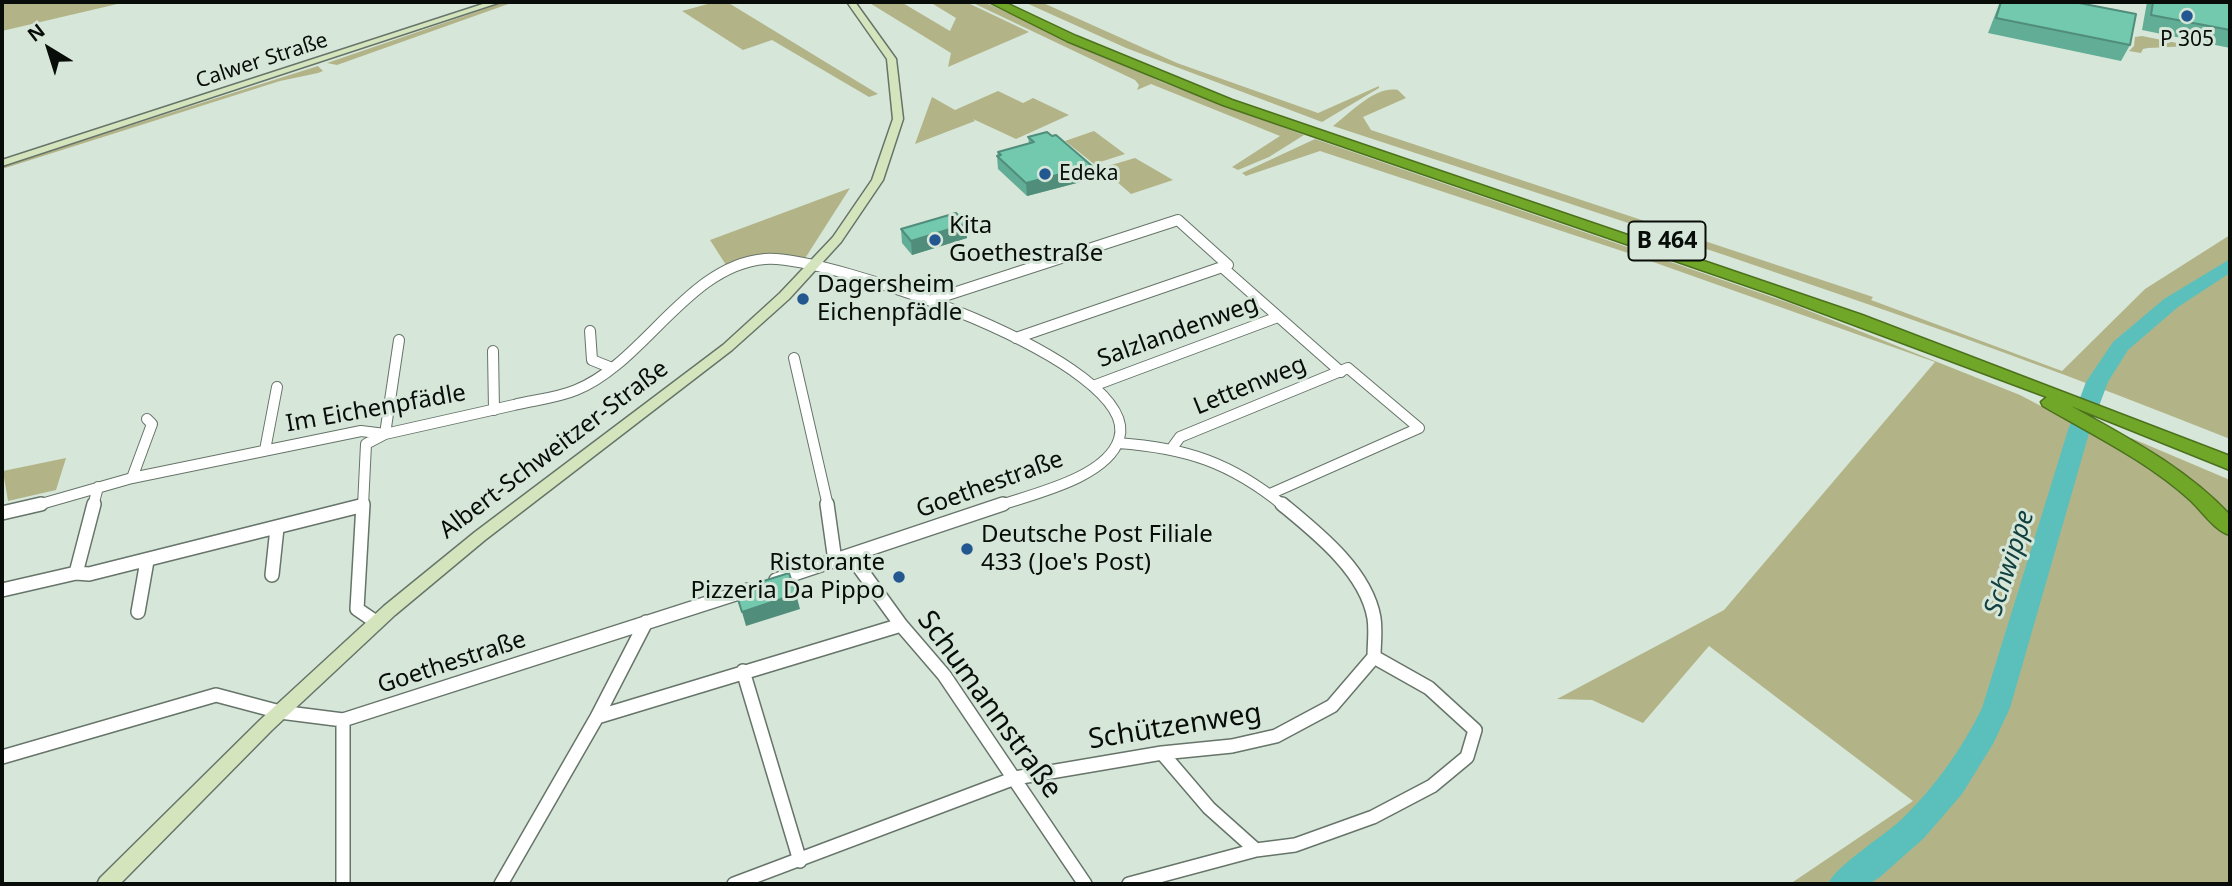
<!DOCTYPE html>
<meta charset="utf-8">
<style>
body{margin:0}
#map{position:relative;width:2232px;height:886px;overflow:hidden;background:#d6e6d9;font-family:"Noto Sans",sans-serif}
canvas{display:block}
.frame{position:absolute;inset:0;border:4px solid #080d09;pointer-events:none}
.north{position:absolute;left:14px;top:14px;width:70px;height:70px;-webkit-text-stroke:5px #d6e6d9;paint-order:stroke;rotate:322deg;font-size:19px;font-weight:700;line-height:28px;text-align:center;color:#080d09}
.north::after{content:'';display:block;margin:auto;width:24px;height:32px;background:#080d09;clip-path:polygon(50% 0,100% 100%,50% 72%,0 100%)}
</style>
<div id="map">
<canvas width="2232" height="886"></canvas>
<div class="frame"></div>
<div class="north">N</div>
</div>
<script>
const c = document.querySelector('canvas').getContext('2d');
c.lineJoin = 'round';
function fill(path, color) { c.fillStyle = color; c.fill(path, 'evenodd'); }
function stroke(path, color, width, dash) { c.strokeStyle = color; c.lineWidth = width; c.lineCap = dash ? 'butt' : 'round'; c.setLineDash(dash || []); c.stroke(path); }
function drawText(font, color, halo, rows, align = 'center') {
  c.font = font + ' "Noto Sans",sans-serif'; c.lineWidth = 6; c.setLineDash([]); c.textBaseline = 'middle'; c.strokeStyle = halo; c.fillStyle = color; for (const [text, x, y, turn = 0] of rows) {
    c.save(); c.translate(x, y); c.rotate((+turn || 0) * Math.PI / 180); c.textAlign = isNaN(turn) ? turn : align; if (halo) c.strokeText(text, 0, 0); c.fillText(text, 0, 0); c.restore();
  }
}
const green = new Path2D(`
 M2,2H126L2,31Z
 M514,2L337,65L327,63L502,3Z
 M715,2H727L878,94L869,97L772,40L743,50L682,11Z
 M868,2H901L950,31L956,18L933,4L966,2L1029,32L948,67L951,53Z
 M971,2H984L1164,83L1304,135L1269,157L1238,170L1232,167L1280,136L1151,84L1137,90L1139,85L1135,80Z
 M1024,2H1041L1177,63L1318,113L1379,86V88L1322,122L1126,48Z
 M2142,36L2192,46L2148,48L2143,49L2141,53L2129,51L2134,46L2135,37Z
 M318,66L323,71L318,73L280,81L2,169V166Z
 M1398,90L1406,98L1363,117L1371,130L1873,297L1871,300L2062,371L2145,289L2230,235V439C1937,321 1634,225 1333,126C1351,113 1374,86 1398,90Z
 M998,91L1023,103L1033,98L1069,115L1016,139L973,119L975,121L915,144L932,97L955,110Z
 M1094,131L1125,154L1094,164L1065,141Z
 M1315,139L1792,304L2020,395L2140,458L2216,520L2230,539V884H1790L1913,801L1709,646L1643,723L1592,700L1557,699L1724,610L1935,362L1625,252L1320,151L1246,176L1242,173Z
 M1135,158L1173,180L1131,194L1101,168Z
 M850,188L804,260L767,258L726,265L710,240Z
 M2131,438L2230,480V519L2130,441Z
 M66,458L56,490L8,501L3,471Z`);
const river = new Path2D(`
 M2230,259V273L2178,307L2128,350L2108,382L2090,430L2010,708L1993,744L1962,794L1924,838L1880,877L1869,884H1828C1836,865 1886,835 1904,817C1936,785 1962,749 1982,708L2068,430L2086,382L2113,342L2164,299Z`);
const streetFar1 = new Path2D(`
 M1222,267L1341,372
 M932,300L1178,220L1228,265L1016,338
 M590,331L592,360L612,368
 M493,351L494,410
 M794,358L828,506
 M1093,386L1278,317
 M1118,443C1186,448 1230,462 1284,506
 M1172,448L1180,437L1348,368L1419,428L1270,494
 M265,450L277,387
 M132,478L152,424L147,419
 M34,506L132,478L361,431L385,434C428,424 471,415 514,405C534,400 557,398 576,390C644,363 688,265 765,259C825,254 1144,362 1119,439C1107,478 1032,494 998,506
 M93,506L98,487
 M363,506L366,444L385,434L399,340`);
const street = new Path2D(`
 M363,504L357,609L376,622
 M827,504L835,561
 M2,513L41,504
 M851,556L901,625L944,675L1085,884
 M76,573L94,504
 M272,575L277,528
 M776,580L1003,504
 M2,590L76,573L89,574L360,506
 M138,612L147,561
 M743,671L800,861
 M597,717L901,625
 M343,720V884
 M1162,753L1209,808L1256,850L1295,845L1373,817L1432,786L1467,757L1475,730L1429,688L1374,657
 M2,757L216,695L280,712L343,720L748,590
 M501,884L597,717L646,622
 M734,884L1015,778L1162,753L1232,746L1276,736L1332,706L1374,657C1374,644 1376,631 1374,618C1366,571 1316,532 1282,504
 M1129,884L1256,850`);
const secondary = new Path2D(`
 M489,2H501L2,166V160Z
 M847,2H855L896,59L903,119L883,180L841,242L789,299L732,350L485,540L395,615L272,730L120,884H97L100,878L260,720L384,606L475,532L723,345L780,293L833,237L872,180L893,119L887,59Z`);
const highway = new Path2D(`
 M989,2H1004L1076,36L1232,100L1862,315L2230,456V470L2071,406C2128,438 2185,467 2230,515V535C2215,531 2202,511 2190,500C2147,461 2093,435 2043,406L2041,402L2047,397L1774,295L1223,105L1067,41Z`);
const wall = new Path2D(`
 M2000,2H2074L2130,45L2121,61L1988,33Z
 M2147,2H2230V48L2142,30Z
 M1028,137L1092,166V179L1027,196L998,169L997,156L998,152L1029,143Z
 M901,229L967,238L912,255L902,243Z`);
const shadedWall = new Path2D(`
 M1092,166V179L1027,196L1026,183Z
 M966,224L967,238L912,255L911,241Z
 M796,594L800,609L746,626L742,612Z`);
const building = new Path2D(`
 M2001,2H2074L2136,14L2130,45L1996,18Z
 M2153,2H2230V30L2151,15Z
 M1047,132L1052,136L1056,135L1092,166L1026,183L997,156L1001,155L998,152L1034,142L1028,137Z
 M956,213L966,224L911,241L901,229Z
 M789,573L796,594L742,612L735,590Z`);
const markers = [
 [2187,16,7,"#235790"],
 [1045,174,7,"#235790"],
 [935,240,7,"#235790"],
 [803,299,7,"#235790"],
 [967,549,7,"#235790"],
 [899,577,7,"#235790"]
];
const farPoinames = [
 ["P 305",2187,40],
 ["Edeka",1059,174,"left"]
];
const farStreetnames = [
 ["Calwer Straße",262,61,-18]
];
const shields = [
 [1667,241,77]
];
const shieldNames = [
 ["B 464",1667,241]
];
const poiNames = [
 ["Kita",949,226],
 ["Goethestraße",949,254],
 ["Dagersheim",817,285],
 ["Eichenpfädle",817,313],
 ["Deutsche Post Filiale",981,535],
 ["433 (Joe's Post)",981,563],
 ["Ristorante",885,563,"right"],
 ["Pizzeria Da Pippo",885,591,"right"]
];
const streetNames = [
 ["Salzlandenweg",1178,332,-20],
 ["Lettenweg",1250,386,-22],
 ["Im Eichenpfädle",376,409,-10],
 ["Albert-Schweitzer-Straße",554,450,-37],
 ["Goethestraße",990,485,-20],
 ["Goethestraße",452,663,-18]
];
const waterNames = [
 ["Schwippe",2010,563,-72]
];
const nearStreetnames = [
 ["Schumannstraße",989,705,54],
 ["Schützenweg",1175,727,-9]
];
fill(green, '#b2b488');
fill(river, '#5bc0bc');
stroke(streetFar1, '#667469', 12);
stroke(street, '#667469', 16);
stroke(secondary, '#667469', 3);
stroke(highway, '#4c711d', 3);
stroke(streetFar1, '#fff', 10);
stroke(street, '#fff', 13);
fill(secondary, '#d4e5be');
fill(highway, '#70a728');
fill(wall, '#62ad96');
fill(shadedWall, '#508d7a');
fill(building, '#72c9ae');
stroke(building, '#508d7a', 2);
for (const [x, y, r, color] of markers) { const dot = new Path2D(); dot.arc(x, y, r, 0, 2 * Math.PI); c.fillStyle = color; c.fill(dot); stroke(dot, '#d6e6d9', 2.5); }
drawText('21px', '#080d09', '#d6e6d9', farPoinames);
drawText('21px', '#080d09', '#d6e6d9', farStreetnames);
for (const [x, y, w] of shields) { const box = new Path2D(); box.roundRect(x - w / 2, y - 19.5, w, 39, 5); c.fillStyle = '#d6e6d9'; c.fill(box); stroke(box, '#080d09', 2); }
drawText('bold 23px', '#080d09', null, shieldNames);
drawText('24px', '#080d09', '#d6e6d9', poiNames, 'left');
drawText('24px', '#080d09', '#d6e6d9', streetNames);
drawText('italic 26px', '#103f3e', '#d6e6d9', waterNames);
drawText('28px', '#080d09', '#d6e6d9', nearStreetnames);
</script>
